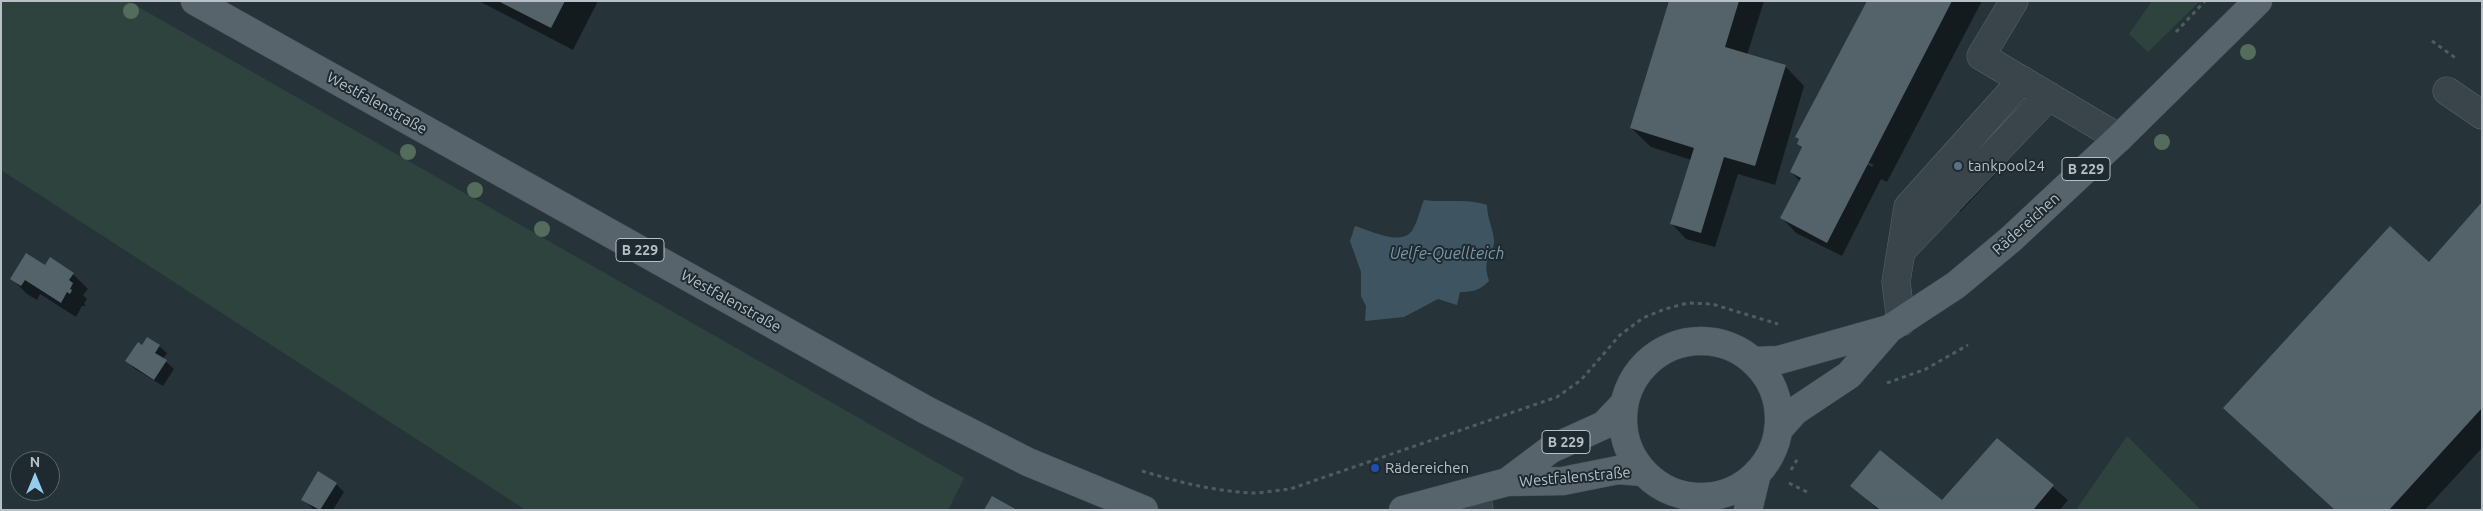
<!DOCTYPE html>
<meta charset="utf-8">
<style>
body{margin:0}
#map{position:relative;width:2483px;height:511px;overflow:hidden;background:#26343a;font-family:Ubuntu,sans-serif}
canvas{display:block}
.frame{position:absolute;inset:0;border:2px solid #b6c0c6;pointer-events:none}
.north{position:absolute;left:10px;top:451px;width:50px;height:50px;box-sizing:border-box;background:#1f2a30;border:1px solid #5b666c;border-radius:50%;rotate:0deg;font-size:14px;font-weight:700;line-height:20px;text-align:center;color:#b6c0c6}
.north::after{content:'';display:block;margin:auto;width:18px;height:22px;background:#95ccec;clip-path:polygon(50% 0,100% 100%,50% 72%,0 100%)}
</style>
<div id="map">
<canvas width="2483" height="511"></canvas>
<div class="frame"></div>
<div class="north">N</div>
</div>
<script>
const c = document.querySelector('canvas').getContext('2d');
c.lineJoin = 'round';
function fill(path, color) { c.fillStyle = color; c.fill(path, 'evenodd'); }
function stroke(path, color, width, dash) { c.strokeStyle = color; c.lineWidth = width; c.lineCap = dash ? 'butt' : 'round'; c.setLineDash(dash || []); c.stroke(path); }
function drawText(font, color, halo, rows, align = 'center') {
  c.font = font + ' Ubuntu,sans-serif'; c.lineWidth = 4; c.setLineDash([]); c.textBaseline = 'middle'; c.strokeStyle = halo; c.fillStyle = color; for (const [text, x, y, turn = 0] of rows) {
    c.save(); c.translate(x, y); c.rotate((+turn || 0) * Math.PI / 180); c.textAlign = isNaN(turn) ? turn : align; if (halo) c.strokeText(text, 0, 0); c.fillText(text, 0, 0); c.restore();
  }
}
const green = new Path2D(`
 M1,1H128L964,478L948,510H526L1,170Z
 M2152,1H2200L2148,52L2129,34Z
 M2127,436L2201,510H2076Z`);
const water = new Path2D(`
 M1424,200C1445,203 1467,198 1487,205C1487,217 1493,229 1494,240C1494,257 1481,256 1489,281C1480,290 1473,292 1460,292L1457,305L1438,299L1404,317L1365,321L1366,306L1361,296V272L1350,241L1355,226C1369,230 1403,248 1413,229C1418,221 1420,209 1424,200Z`);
const shadow = new Path2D(`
 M479,1H598L573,50Z
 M1670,1H1764L1747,55L1785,66L1804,86L1775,185L1738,174L1715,247L1686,239L1672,224L1691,160L1651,147L1631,128Z
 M1868,1H1982L1887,182L1881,179L1842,256L1796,233L1782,218L1800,181L1791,172L1803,149L1798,144L1800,140L1796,137ZM1822,139L1874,165L1872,167L1822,142Z
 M1962,132L2003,166L1960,212L1929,184Z
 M2482,204V448L2425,510H2335Z
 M50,259L73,274L88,289L83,295L87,299L84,304L86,306H82L76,317L40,294L37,300L27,294L12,279L45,267Z
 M142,346H159L167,353L163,359L174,369L163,386L135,369L127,361Z
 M1997,439L2068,500L2060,510H1878L1852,485L1942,502Z
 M336,484L344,492L333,510H314L303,499Z`);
const building = new Path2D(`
 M498,1H565L551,28Z
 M1669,1H1739L1725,47L1786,65L1755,166L1724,157L1701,233L1670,224L1694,148L1630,128Z
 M1867,1H1952L1827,243L1780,218L1801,178L1790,172L1802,147L1797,144L1799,139L1795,137Z
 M2482,202V408L2389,510H2335L2223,408L2390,226L2429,262Z
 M26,253L45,265L50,257L74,273L69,280L73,283L70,289L72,290L70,294L67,292L61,303L25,280L21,286L10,279Z
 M147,337L160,345L155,353L167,360L154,380L125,361L138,342L142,345Z
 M1997,438L2054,485L2033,510H1880L1850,486L1880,450L1942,500Z
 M318,471L337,483L320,510L301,500Z
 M992,496L1017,510H984Z`);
const path = new Path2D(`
 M2176,32L2205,1
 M2432,41L2457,59
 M1887,383L1926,369L1968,345
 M1791,470L1798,458
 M1142,471C1178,482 1214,491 1252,493C1264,493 1278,490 1290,489L1557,397L1581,380L1620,335L1643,318L1665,309L1688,303L1712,304L1778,324
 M1789,483L1807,492`);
const minor = new Path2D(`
 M2014,1L1981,56L2119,138
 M2447,91L2482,115
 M1901,251L2049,96
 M1901,322L1896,282L1908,207L2022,80
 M1476,491L1479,510`);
const major = new Path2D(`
 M195,1L926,410L1028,462L1144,510
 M1623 419a78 78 0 1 1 156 0a78 78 0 1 1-156 0Z
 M1753,361L1779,360L1889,329
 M1778,430L1795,411L1849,375L1889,329L1956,285L2011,239L2119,138L2258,1
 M1507,482L1551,449L1604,425L1624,404
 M1403,510L1507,482L1563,481L1618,470L1643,472
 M1748,510L1757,473`);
const trees = [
 [131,11],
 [2248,52],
 [2162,142],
 [408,152],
 [475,190],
 [542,229]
];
const markers = [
 [1958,166,5,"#5c6f8a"],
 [1375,468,5,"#1a4fb4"]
];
const shields = [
 [2086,169,48],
 [640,250,48],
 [1566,442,48]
];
const shieldNames = [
 ["B 229",2086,169],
 ["B 229",640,250],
 ["B 229",1566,442]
];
const streetNames = [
 ["Westfalenstraße",377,103,29],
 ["Rädereichen",2026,224,-42],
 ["Westfalenstraße",731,301,29],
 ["Westfalenstraße",1575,477,-5]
];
const poiNames = [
 ["tankpool24",1968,166],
 ["Rädereichen",1385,468]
];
const waterNames = [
 ["Uelfe-Quellteich",1447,254]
];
fill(green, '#2e433d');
fill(water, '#3e5561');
fill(shadow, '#0007');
fill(building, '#54636a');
stroke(minor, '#586369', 29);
stroke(major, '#465157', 29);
stroke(path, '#4d5f5d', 3, [4, 4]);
stroke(minor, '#3a454b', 28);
stroke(major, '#58646b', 28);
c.fillStyle = '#536c5b';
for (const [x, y] of trees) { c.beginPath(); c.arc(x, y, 8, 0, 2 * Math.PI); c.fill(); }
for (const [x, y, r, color] of markers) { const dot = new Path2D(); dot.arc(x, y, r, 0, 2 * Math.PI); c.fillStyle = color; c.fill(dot); stroke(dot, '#1f2a30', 2); }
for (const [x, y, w] of shields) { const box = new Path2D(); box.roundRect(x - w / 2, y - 11.5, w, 23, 4); c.fillStyle = '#1f2a30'; c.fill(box); stroke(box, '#b6c0c6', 1); }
drawText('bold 14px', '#b6c0c6', null, shieldNames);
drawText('15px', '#b6c0c6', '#1f2a30', streetNames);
drawText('15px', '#b6c0c6', '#1f2a30', poiNames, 'left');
drawText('italic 16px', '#7a97a6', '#1f2a30', waterNames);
</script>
